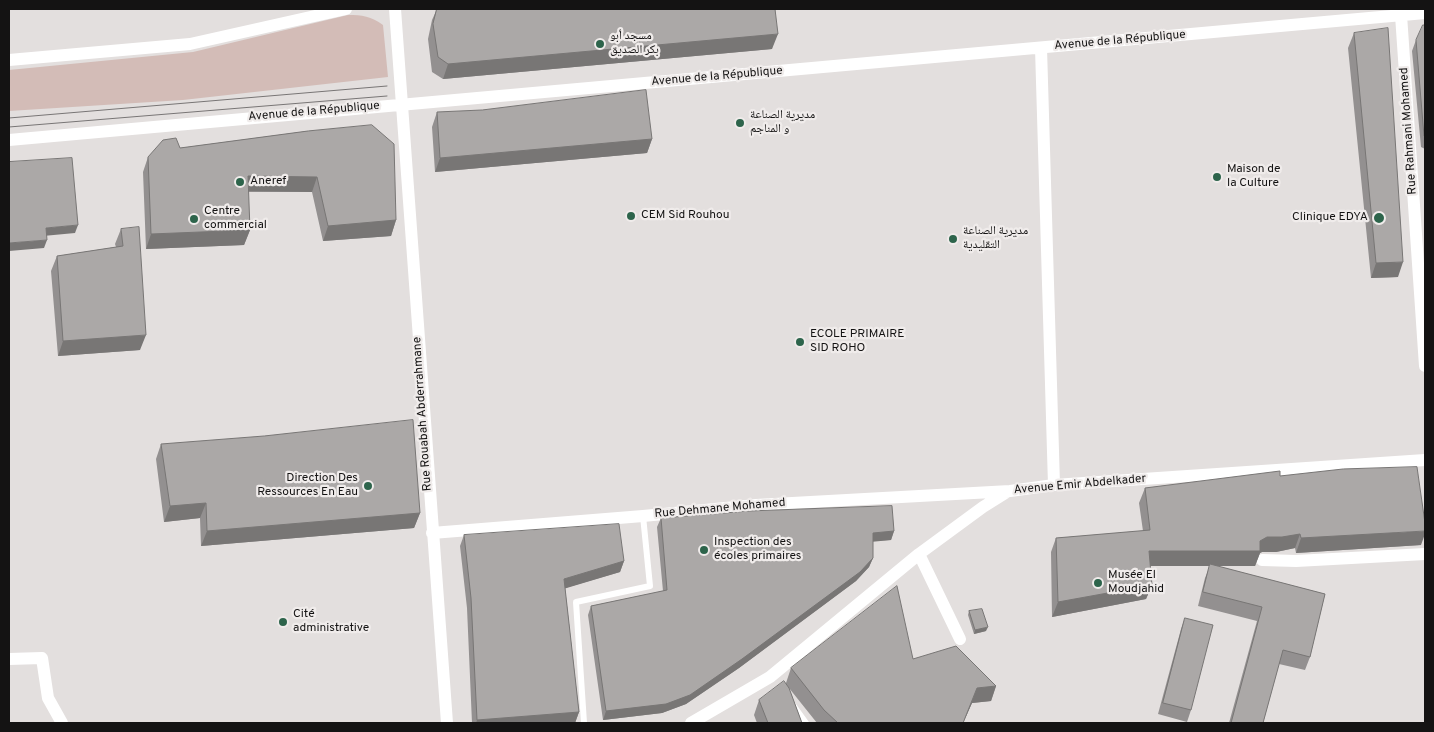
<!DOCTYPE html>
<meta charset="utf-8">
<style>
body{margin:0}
#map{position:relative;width:1434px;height:732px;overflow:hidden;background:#e3dfde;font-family:Overpass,sans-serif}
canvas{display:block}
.frame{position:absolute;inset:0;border:10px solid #141313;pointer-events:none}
</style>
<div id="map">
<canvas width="1434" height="732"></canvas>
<div class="frame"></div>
</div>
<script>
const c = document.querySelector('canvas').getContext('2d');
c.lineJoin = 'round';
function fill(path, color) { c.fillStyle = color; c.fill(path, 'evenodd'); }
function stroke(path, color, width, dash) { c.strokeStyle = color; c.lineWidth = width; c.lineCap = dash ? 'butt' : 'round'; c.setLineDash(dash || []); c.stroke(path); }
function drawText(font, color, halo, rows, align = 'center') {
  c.font = font + ' Overpass,"Noto Naskh Arabic",sans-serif'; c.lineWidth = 4.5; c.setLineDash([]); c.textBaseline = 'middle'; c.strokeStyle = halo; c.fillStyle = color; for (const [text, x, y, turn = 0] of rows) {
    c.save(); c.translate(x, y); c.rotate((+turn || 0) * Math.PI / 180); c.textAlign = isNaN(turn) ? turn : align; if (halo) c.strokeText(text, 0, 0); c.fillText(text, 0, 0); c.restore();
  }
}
const green = new Path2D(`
 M348,15C362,15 371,16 383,25L388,77L183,100L9,111V70L193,52Z`);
const lane = new Path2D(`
 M793,705L806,723
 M584,723L576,602L650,586L643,516`);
const street = new Path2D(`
 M395,9L447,723
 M1401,15L1425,366
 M1041,48L1054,485
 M9,60L190,44L346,9
 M9,140L1425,13
 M432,533L643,516L756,505L1010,491L1054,485L1425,460
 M919,554L960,639
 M1262,560L1296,561L1425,554
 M9,659L42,658L48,698L62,723
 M691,723L770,677L919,554L983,507L1007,492`);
const tram = new Path2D(`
 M9,118L387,86
 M9,127L387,96`);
const wall = new Path2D(`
 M437,9H775L772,49L443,79L432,72L428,39L432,20Z
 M1425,25V149L1421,147L1412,51L1416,40Z
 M1354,33L1398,277L1371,278L1348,48Z
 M437,112L652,139L647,153L435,172L432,127Z
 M308,131L396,220L391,236L323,241L312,192H248L250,230L244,245L146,249L143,172L148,157L180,148Z
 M121,229L140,350L58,356L51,271L57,256L116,247L115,244Z
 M161,444L420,513L414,528L201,546L200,518L164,522L156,459Z
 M1280,476L1421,545L1296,553L1295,548L1276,552H1262L1260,553L1255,566H1217L1325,594L1310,657L1305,670L1279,664L1263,723H1229L1257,621L1198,606L1205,578L1210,566H1150L1152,585L1146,599L1052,617L1051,552L1056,538L1143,531L1139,503L1145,488Z
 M661,518L894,531L891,540L873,541V558L869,567L856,581L739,668L686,704L662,713L603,720L588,615L591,606L663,591L657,527Z
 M464,535L624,561L620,572L565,588L579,712L575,723H472L467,608L460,546Z
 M969,611L986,631L974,634L968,615Z
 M1185,618L1191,710L1187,722L1158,714L1181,629Z
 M913,659L996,686L991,701L972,703L963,723H817L789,688L802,723H757L754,715L759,700L786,683L791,668Z`);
const shadedWall = new Path2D(`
 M778,34L772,49L443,79L448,64Z
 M652,139L647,153L435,172L440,158Z
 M248,176L317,177L312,192L242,191Z
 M396,220L391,236L323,241L328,226Z
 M78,225L75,233L43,236L46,228Z
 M250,230L244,245L146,249L151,234Z
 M47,240L44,248L9,251V243Z
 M1403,262L1398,277L1371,278L1376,263Z
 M146,335L140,350L58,356L63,341Z
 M206,503L200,518L164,522L170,506Z
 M420,513L414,528L201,546L207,531Z
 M894,531L891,540L870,542L873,533Z
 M1425,531V534L1421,545L1296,553L1301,538Z
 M1300,534L1295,548L1276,552H1262L1260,553L1255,566H1143L1149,551L1260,541L1267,537Z
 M873,558L869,567L856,581L739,668L686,704L662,713L603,720L606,711Z
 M624,561L620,572L560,590L564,579Z
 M1152,585L1146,599L1052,617L1058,602Z
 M988,627L986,631L974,634L975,630Z
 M996,686L991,701L972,703L963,723L977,688Z
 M579,712L575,723H476L477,720Z`);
const building = new Path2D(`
 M437,9H775L778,34L448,64L438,57L433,24Z
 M1423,25H1425V137L1424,136L1416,40Z
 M1388,28L1403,262L1376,263L1354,33Z
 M646,90L652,139L440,158L437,112L482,110Z
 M372,125L394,144L396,220L328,226L317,177L248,176L250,230L151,234L148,157L163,140L176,138L180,148L308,131Z
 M72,158L78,225L46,228L47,240L9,243V162Z
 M139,227L146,335L63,341L57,256L123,246L121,229Z
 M413,420L420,513L207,531L206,503L170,506L161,444L264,436Z
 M1417,467L1425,523V531L1301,538L1300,534L1282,537H1267L1260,541V551H1149L1152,585L1058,602L1056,538L1150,530L1145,488L1280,471V476L1343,469Z
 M892,506L894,531L873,533V558L860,572L742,659L690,695L666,704L606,711L591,606L667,590L661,518L749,511Z
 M619,524L624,561L564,579L579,712L477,720L471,598L464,535Z
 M1210,564L1325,594L1310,657L1283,650L1263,723H1231L1262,607L1203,592Z
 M897,586L913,659L956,646L996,686L977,688L963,723H838L824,710L791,668Z
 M982,609L988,627L975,630L969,611Z
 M1185,618L1213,625L1191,710L1163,703Z
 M784,681L789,688L802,723H768L759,700Z`);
const markers = [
 [600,44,5,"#2d644b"],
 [740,123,5,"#2d644b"],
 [1217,177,5,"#2d644b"],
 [240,182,5,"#2d644b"],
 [631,216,5,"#2d644b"],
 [1379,218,6,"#2d644b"],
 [194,219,5,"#2d644b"],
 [953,239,5,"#2d644b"],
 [800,342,5,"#2d644b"],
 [368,486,5,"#2d644b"],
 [704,550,5,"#2d644b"],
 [1098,583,5,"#2d644b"],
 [283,622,5,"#2d644b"]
];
const poiNames = [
 ["مسجد أبو",610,37],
 ["بكر الصديق",610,51],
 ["مديرية الصناعة",750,116],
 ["و المناجم",750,130],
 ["Maison de",1227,170],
 ["la Culture",1227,184],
 ["Aneref",250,182],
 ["Centre",204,212],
 ["commercial",204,226],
 ["CEM Sid Rouhou",641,216],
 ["Clinique EDYA",1368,218,"right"],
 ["مديرية الصناعة",963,232],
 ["التقليدية",963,246],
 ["ECOLE PRIMAIRE",810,335],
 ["SID ROHO",810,349],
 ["Direction Des",358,479,"right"],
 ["Ressources En Eau",358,493,"right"],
 ["Inspection des",714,543],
 ["écoles primaires",714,557],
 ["Musée El",1108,576],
 ["Moudjahid",1108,590],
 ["Cité",293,615],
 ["administrative",293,629]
];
const streetNames = [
 ["Avenue de la République",1120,41,-5],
 ["Avenue de la République",717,77,-5],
 ["Avenue de la République",314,112,-5],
 ["Rue Rahmani Mohamed",1409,131,-94],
 ["Rue Rouabah Abderrahmane",423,414,-94],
 ["Avenue Emir Abdelkader",1080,485,-5],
 ["Rue Dehmane Mohamed",720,509,-5]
];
fill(green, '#d3bcb7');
stroke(lane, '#fff', 6);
stroke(street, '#fff', 12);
stroke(tram, '#787575', 1);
fill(wall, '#939090');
fill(shadedWall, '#787675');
fill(building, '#aba8a7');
stroke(building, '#787675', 1);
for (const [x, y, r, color] of markers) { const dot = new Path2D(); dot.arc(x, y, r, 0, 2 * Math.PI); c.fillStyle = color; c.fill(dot); stroke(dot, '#f0eceb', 2); }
drawText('12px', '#141313', '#f0eceb', poiNames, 'left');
drawText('12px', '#141313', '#f0eceb', streetNames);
</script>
